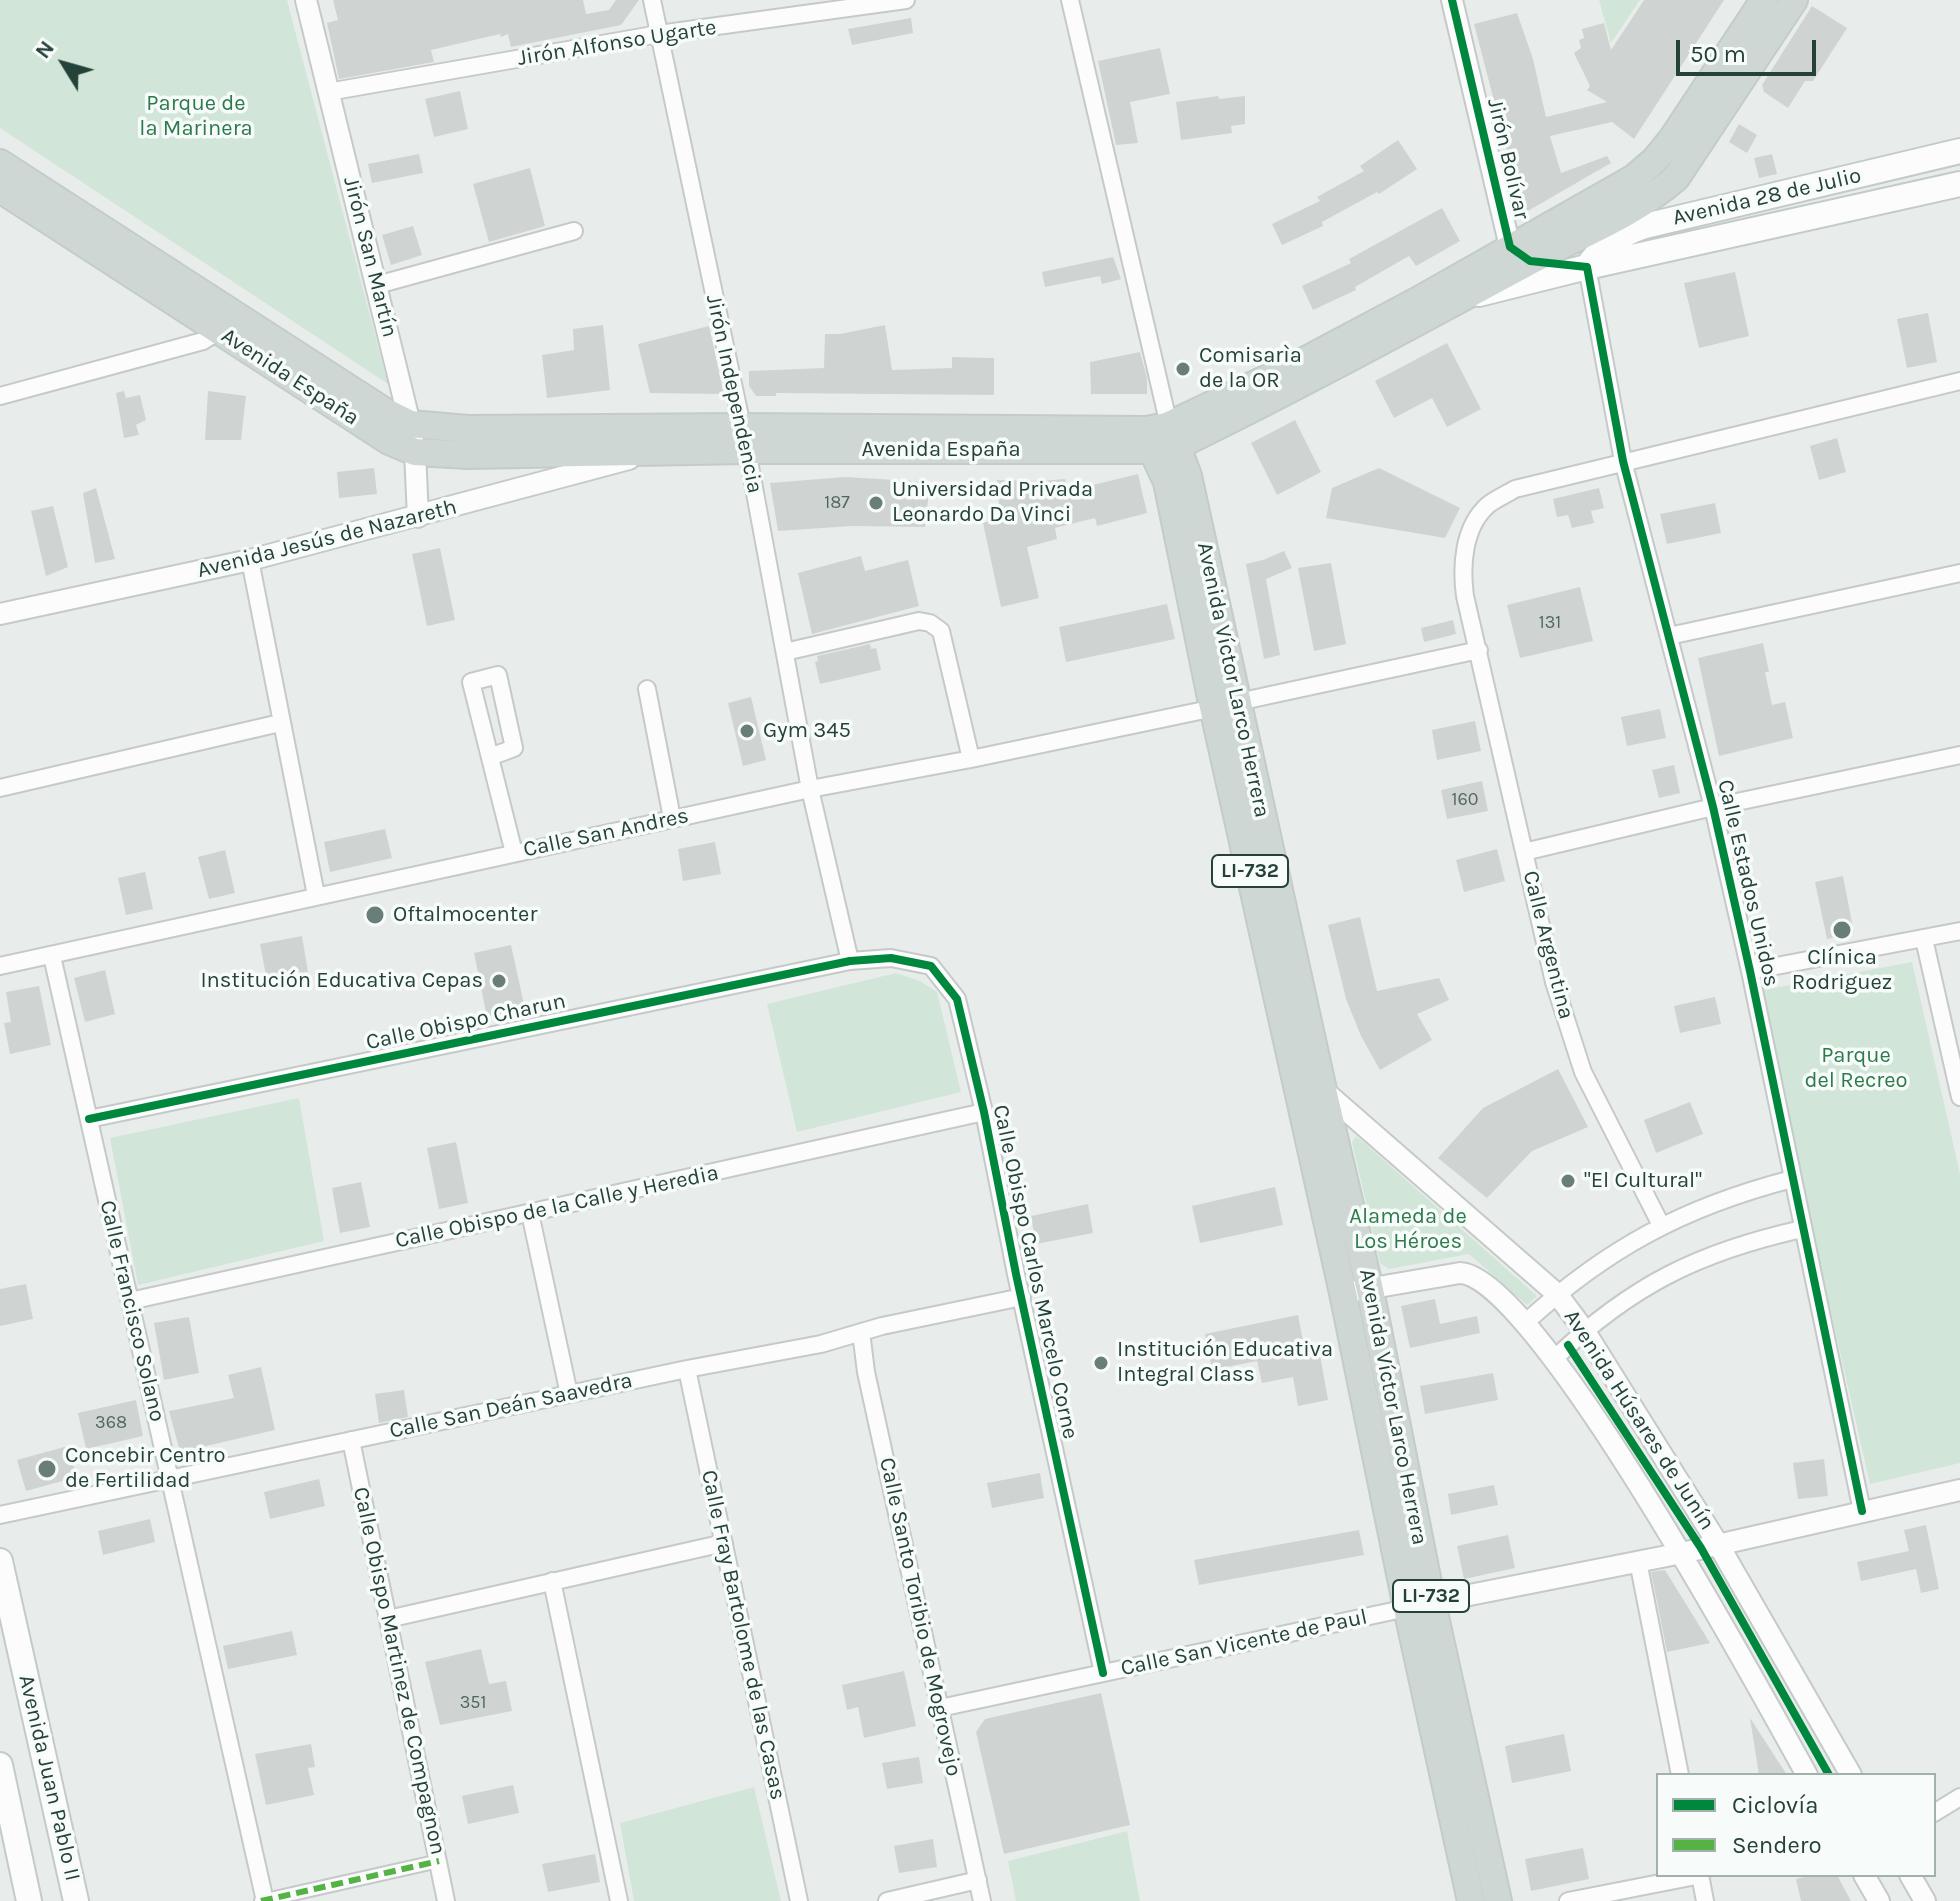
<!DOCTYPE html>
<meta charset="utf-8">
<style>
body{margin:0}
#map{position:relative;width:1960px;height:1901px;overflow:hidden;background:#e8edeb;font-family:Karla,sans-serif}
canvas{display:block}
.legend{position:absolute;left:1656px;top:1773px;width:280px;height:104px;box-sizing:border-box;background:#f7fbf9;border:2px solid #a3b1ad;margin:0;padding:10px 14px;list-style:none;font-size:24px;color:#24423a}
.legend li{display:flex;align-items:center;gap:16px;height:40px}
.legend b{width:40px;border:2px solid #a3b1ad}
.north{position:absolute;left:24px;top:24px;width:80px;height:80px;-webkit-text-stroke:6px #f7fbf9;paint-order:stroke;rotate:307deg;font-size:22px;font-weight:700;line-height:32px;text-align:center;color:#24423a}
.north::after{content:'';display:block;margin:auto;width:28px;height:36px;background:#24423a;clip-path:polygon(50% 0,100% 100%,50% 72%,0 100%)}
.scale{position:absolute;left:1676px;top:40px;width:140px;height:36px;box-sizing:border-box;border:4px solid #24423a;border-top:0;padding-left:10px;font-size:24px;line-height:28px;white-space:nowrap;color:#24423a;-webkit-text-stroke:6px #f7fbf9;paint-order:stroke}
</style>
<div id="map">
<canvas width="1960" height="1901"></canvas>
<ul class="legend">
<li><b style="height:10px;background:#00873e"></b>Ciclovía</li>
<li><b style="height:10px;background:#55b346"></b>Sendero</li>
</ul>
<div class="north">N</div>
<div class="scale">50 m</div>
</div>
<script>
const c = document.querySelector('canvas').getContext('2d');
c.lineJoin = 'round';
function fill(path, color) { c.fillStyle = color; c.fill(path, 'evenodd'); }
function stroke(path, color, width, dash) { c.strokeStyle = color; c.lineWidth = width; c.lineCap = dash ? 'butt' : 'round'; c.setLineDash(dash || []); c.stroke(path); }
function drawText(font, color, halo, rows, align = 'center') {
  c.font = font + ' Karla,sans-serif'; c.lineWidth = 7; c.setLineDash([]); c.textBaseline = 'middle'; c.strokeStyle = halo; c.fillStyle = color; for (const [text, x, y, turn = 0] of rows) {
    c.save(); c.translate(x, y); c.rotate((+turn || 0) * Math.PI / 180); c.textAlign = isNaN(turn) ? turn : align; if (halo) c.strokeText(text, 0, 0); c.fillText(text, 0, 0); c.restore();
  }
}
const green = new Path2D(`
 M0,0H287L388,384L0,128Z
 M1599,0H1640L1611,43Z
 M1912,962L1960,1174V1463L1870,1484L1758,991Z
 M896,973L920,981L937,992L961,1092L797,1132L767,1004Z
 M299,1098L324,1241L138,1285L110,1138Z
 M1356,1137L1361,1140L1537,1296L1527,1305L1469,1254L1389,1269L1380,1263L1352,1142Z
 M754,1787L781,1901H634L620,1823Z
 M1127,1831L1140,1901H1016L1008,1861Z`);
const building = new Path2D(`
 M333,0H583L586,14L609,10L616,0H639L621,25L511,47L508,34L501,37L500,34L431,50L434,62L339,79L327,23L338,20Z
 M1644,0H1724L1634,139L1612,122L1550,136L1561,173L1607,156L1611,163L1526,212L1510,162L1474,24L1517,13L1533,59L1546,117L1607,102L1587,90L1590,86L1574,53L1581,48L1579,40L1584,38L1582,29L1604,23L1611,50Z
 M1812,6L1847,28L1813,81H1805L1788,108L1764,92L1762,85Z
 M911,18L913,33L852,45L848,29Z
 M1160,48L1170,94L1130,102L1138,143L1116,145L1098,61Z
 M460,91L468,129L434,137L425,99Z
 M1218,96L1219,99L1245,96V124L1231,126L1232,133L1181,140L1176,102Z
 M1739,124L1757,135L1747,153L1729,142Z
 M1398,140L1417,169L1379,194L1377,192L1322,222L1323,226L1282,245L1272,224L1320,201L1317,197L1364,171L1360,166Z
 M419,154L423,173L372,183L368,164Z
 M1772,154L1777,174L1759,178L1754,158Z
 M530,168L545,226L489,242L473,184Z
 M1442,208L1460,241L1416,266L1409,256L1355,287L1356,290L1313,310L1302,286L1351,263L1349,259Z
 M413,226L422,255L391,265L382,235Z
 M1113,257L1121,279L1102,284L1100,276L1045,287L1042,272Z
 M1735,272L1749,336L1699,348L1684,283Z
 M1928,313L1937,362L1907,368L1897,319Z
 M603,325L610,390L547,398L542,355L574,350L573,329Z
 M885,325L892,370L952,368V357L994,358V395L776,393V396H756L749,386V371L824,368L825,334H840Z
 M709,326L724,394L650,393L638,344Z
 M1447,343L1481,409L1447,427L1432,398L1394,418L1375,381Z
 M1140,352L1147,378V394H1091L1090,362Z
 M124,391L126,398L140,395L146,420L136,425L139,435L124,438L116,393Z
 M208,391L246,396L241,440H205Z
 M1295,420L1321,472L1277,495L1251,443Z
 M1837,438L1846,472L1819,480L1810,446Z
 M374,468L377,494L339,498L337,472Z
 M1379,468L1460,508L1445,538L1326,518L1332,488Z
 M1138,474L1147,513L1097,526L1095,518L1055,528L1057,539L1027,547L1039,598L1001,607L983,523L1000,518L997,480L1043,481L1065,479L1068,491Z
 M845,477L930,482L925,527L852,526L778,531L770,483Z
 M96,488L115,559L95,563L83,493Z
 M1599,488L1604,508L1591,511L1594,523L1572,528L1568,515L1557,517L1553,499Z
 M1715,503L1721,533L1667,544L1660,514Z
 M53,506L68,567L46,576L31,511Z
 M440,548L455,620L427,626L412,554Z
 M1284,551L1292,568L1266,579L1280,655L1264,659L1246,564L1263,560Z
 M861,556L865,571L908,560L919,606L812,634L798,573Z
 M1331,563L1346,644L1314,651L1298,568Z
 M1580,587L1593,641L1520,658L1507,605Z
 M1167,604L1175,639L1066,662L1059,627Z
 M1453,620L1456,634L1424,642L1421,628Z
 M1763,643L1769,672H1765L1772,705L1785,702L1793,738L1719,756L1698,658Z
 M870,644L871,649L876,648L881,670L820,684L815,662L818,661L817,656Z
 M751,697L766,760L743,766L728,703Z
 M1660,709L1666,738L1627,746L1621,717Z
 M1475,721L1481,751L1437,760L1432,730Z
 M1674,765L1680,793L1659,798L1652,770Z
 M1482,781L1488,811L1447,819L1441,790Z
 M385,829L392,858L330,872L324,842Z
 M715,842L721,874L683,881L678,849Z
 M1497,849L1505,881L1464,892L1456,860Z
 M225,850L235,893L209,899L198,857Z
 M145,872L153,909L126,915L118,878Z
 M1843,876L1854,933L1827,939L1815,882Z
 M1360,917L1377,991L1439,978L1449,1000L1417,1014L1432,1040L1380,1070L1361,1036L1346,999L1328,925Z
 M302,936L308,972L267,981L260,944Z
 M511,945L525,1009L487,1017L474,953Z
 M105,970L115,1014L85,1022L74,978Z
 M39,986L51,1045L10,1054L4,1023L11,1022L6,992Z
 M1715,997L1721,1024L1680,1033L1674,1006Z
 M1558,1069L1588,1127L1532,1151L1487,1198L1438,1158L1483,1108Z
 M1690,1102L1703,1134L1656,1153L1644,1120Z
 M456,1142L468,1203L439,1209L427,1148Z
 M361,1182L370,1227L340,1233L332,1188Z
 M1275,1187L1283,1225L1200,1243L1192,1206Z
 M1088,1204L1093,1233L1036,1244L1031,1216Z
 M26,1284L33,1319L0,1326V1289Z
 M1435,1299L1440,1324L1477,1316L1480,1333L1410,1348L1401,1306Z
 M1298,1315L1305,1352L1319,1349L1328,1400L1298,1406L1293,1377L1262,1383L1257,1361L1212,1370L1205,1334Z
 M189,1317L199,1373L164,1380L154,1323Z
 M261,1367L275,1430L180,1452L169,1411L234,1398L228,1375Z
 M1493,1373L1498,1400L1425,1414L1420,1386Z
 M404,1390L408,1417L379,1423L375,1394Z
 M136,1400L143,1436L86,1449L78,1413Z
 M68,1446L77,1477L26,1491L17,1460Z
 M1824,1459L1828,1496L1798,1499L1793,1463Z
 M1040,1473L1044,1498L992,1508L987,1483Z
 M319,1479L325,1506L270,1519L264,1492Z
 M1494,1485L1498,1505L1451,1515L1448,1494Z
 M150,1519L155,1542L103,1555L98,1531Z
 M1926,1525L1939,1589L1921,1593L1916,1569L1861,1581L1857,1562L1909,1551L1904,1530Z
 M1359,1530L1364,1555L1199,1585L1194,1560Z
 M1508,1535L1515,1568L1464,1579L1457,1546Z
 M1665,1570L1710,1643L1667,1652L1651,1572Z
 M292,1631L297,1655L228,1669L223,1646Z
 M481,1649L489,1684L506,1681L512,1711L440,1725L425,1662Z
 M904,1671L916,1726L864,1738L858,1707L847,1710L842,1685Z
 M1101,1693L1130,1825L1004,1854L976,1732L985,1719Z
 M1750,1718L1787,1775H1759Z
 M1564,1734L1571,1771L1512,1783L1505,1746Z
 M311,1744L315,1767L308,1768L314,1795L266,1805L255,1754Z
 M919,1757L923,1783L887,1789L882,1763Z
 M513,1785L519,1813L468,1824L462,1796Z
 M933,1839L937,1867L899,1873L894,1846Z
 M1583,1848L1589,1879L1531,1891L1525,1859Z
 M595,1854L600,1882L548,1892L542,1864Z
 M1813,1875H1837L1851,1901H1801L1796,1879Z`);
const pedestrian = new Path2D(`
 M261,1901L439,1861`);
const minor = new Path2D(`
 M652,0L747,450L810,789L850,961
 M1070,0L1171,434
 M328,92L659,34L906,0
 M1587,267L1623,461L1713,807L1750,971L1862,1511
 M377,285L574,231
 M0,396L203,341L219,331
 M250,560L316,895
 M1669,636L1960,573
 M785,652L919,621L930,623L941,631L971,759
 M647,689L672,818
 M1238,702L1479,650
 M490,757L514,748L498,675L471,682L514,853
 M0,788L280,723
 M1524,852L1713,807L1960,755
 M1924,939L1960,1097
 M52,956L265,1901
 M0,966L810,789L971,759L1214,708
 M1750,971L1960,931
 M89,1119L850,961L891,958L931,966L957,999L984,1112L1016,1274L1103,1673
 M530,1213L569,1394
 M1661,1225L1583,1072L1554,982L1465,596C1461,566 1463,527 1488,505C1495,499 1507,494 1515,489L1960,381
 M130,1301L984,1112
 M1525,1323C1607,1248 1684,1207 1792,1179
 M861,1332L866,1372L982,1901
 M1555,1358C1632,1285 1699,1252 1802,1229
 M687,1369L799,1901
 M351,1440L446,1901
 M0,1515L687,1369L821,1344L882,1326L1022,1297
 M1638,1561L1680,1775
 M552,1581L619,1901
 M388,1619L724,1543
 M940,1708L1407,1608
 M1934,1813L1960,1797
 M1700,1875L1705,1901
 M887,1901L978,1880
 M1568,1901L1701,1875`);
const tertiary = new Path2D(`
 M306,0L410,424L415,452L418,517
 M1452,0L1510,247L1521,255
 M0,614L250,560L629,459
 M1323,1090L1557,1294L1584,1330L1718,1544L1851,1775
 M1355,1291L1460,1273C1536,1276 1763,1696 1807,1775
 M1419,1605L1682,1553L1960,1490
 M1864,1875L1879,1901
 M1910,1875L1925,1901`);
const secondary = new Path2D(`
 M1587,267C1600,246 1622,234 1645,226L1960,151
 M1479,294L1587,267L1960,184
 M0,1561L76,1901
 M0,1765L29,1901`);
const primary = new Path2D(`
 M0,163L384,411L410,424L468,429L741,427L1147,430L1167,426L1306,360L1417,301L1634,178L1655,160L1672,139L1764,0
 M0,189L389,441L415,452L468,455L747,450H1152L1177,446C1294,389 1408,327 1523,265C1574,237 1631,217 1676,178L1794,0
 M1177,446L1188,476L1323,1090L1370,1290L1432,1603L1498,1901
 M1152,450L1167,482L1211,698L1343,1293L1407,1608L1471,1901`);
const quiet = new Path2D(`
 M261,1901L439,1861`);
const cycleway = new Path2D(`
 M1452,0L1510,247L1530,261L1587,267L1623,461L1713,807L1750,971L1862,1511
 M89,1119L850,961L891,958L931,966L957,999L984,1112L1016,1274L1103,1673
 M1568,1345L1701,1548L1829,1775`);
const markers = [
 [1183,369,8,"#697e78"],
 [876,503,8,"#697e78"],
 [747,731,8,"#697e78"],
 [375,915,10,"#697e78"],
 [1842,930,10,"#697e78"],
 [499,981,8,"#697e78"],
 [1568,1181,8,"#697e78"],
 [1101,1363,8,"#697e78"],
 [47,1469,10,"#697e78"]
];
const numberNames = [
 ["187",837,503],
 ["131",1550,623],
 ["160",1465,800],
 ["368",111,1423],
 ["351",473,1703]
];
const shields = [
 [1250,871,76],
 [1431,1596,76]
];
const shieldNames = [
 ["LI-732",1250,871],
 ["LI-732",1431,1596]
];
const streetNames = [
 ["Jirón Alfonso Ugarte",617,43,-9],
 ["Jirón Bolívar",1508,159,77],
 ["Avenida 28 de Julio",1767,197,-13],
 ["Jirón San Martín",370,257,76],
 ["Avenida España",290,377,33],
 ["Jirón Independencia",734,394,78],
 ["Avenida España",941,450],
 ["Avenida Jesús de Nazareth",327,539,-14],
 ["Avenida Víctor Larco Herrera",1233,680,78],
 ["Calle San Andres",606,833,-12],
 ["Calle Estados Unidos",1748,883,77],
 ["Calle Argentina",1548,945,76],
 ["Calle Obispo Charun",466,1022,-12],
 ["Calle Obispo de la Calle y Heredia",557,1207,-12],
 ["Calle Obispo Carlos Marcelo Corne",1035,1272,78],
 ["Calle Francisco Solano",132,1311,77],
 ["Calle San Deán Saavedra",511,1406,-12],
 ["Avenida Víctor Larco Herrera",1393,1407,79],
 ["Avenida Húsares de Junín",1639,1420,57],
 ["Calle Santo Toribio de Mogrovejo",920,1617,78],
 ["Calle Fray Bartolome de las Casas",743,1635,78],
 ["Calle San Vicente de Paul",1244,1643,-12],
 ["Calle Obispo Martinez de Compagnon",399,1671,78],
 ["Avenida Juan Pablo II",49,1778,77]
];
const parkNames = [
 ["Parque de",196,104],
 ["la Marinera",196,129],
 ["Parque",1856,1056],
 ["del Recreo",1856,1081],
 ["Alameda de",1408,1217],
 ["Los Héroes",1408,1242]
];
const poiNames = [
 ["Comisarìa",1199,356],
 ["de la OR",1199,381],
 ["Universidad Privada",892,490],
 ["Leonardo Da Vinci",892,515],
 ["Gym 345",763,731],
 ["Oftalmocenter",393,915],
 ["Clínica",1842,958,"center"],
 ["Rodriguez",1842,983,"center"],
 ["Institución Educativa Cepas",483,981,"right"],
 ["\"El Cultural\"",1584,1181],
 ["Institución Educativa",1117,1350],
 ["Integral Class",1117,1375],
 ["Concebir Centro",65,1456],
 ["de Fertilidad",65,1481]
];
fill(green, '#d1e6d8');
fill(building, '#cfd4d2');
stroke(pedestrian, '#c5cac8', 16);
stroke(minor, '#c5cac8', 20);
stroke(tertiary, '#c5cac8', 24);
stroke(secondary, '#c3cbc8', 28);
stroke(primary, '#c3ccc9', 30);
stroke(pedestrian, '#fcfcfc', 12);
stroke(minor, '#fcfcfc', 16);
stroke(tertiary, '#fcfcfc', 20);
stroke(secondary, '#fcfcfc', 24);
stroke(primary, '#cfd7d5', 26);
stroke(quiet, '#55b346', 6, [12, 6]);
stroke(cycleway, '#00873e', 8);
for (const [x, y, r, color] of markers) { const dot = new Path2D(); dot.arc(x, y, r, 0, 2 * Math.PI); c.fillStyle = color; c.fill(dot); stroke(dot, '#f7fbf9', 3); }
drawText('18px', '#506761', null, numberNames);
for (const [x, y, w] of shields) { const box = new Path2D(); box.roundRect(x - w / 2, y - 16, w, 32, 6); c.fillStyle = '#f7fbf9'; c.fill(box); stroke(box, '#24423a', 2); }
drawText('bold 20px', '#24423a', null, shieldNames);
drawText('22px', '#24423a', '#f7fbf9', streetNames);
drawText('22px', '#2d7a4b', '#f7fbf9', parkNames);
drawText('22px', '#24423a', '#f7fbf9', poiNames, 'left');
</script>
